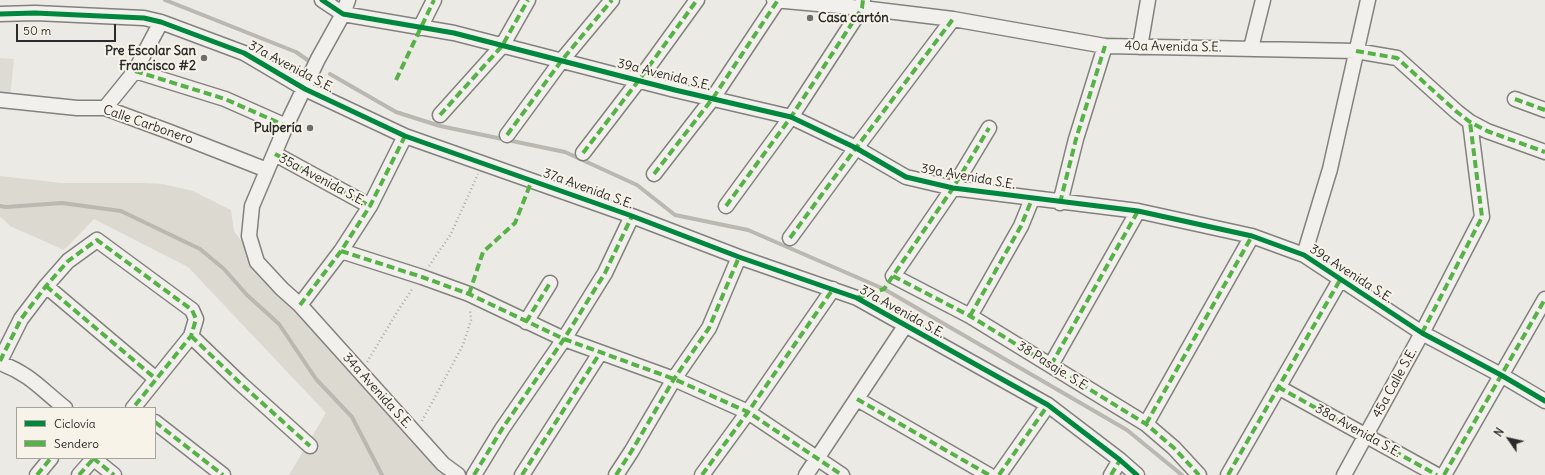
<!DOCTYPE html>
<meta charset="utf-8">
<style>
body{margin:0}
#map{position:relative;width:1545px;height:475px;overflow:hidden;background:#eceae4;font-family:Delius,sans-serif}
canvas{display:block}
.legend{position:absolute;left:16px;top:407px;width:140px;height:52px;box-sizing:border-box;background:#f7f3e8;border:1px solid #a5a39c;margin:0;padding:5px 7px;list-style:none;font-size:12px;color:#2b2b2b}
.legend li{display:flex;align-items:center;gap:8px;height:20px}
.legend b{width:20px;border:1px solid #a5a39c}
.north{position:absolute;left:1489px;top:419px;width:40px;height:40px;-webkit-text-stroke:3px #f7f3e8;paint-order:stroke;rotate:304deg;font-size:11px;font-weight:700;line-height:16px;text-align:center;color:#2b2b2b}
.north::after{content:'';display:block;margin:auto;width:14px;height:18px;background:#2b2b2b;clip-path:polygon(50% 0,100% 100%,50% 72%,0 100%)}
.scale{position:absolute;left:16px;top:24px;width:100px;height:18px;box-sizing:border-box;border:2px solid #2b2b2b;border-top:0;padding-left:5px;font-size:12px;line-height:14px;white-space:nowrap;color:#2b2b2b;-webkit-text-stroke:3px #f7f3e8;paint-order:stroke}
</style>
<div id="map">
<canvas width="1545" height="475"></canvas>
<ul class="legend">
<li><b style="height:5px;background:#00873e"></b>Ciclovía</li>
<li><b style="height:5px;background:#56b246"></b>Sendero</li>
</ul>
<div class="north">N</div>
<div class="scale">50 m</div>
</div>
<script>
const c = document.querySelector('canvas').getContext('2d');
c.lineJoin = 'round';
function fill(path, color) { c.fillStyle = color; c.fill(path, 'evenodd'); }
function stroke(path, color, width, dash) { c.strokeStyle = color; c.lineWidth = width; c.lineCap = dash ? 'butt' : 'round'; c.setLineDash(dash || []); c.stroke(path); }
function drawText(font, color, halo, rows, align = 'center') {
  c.font = font + ' Delius,sans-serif'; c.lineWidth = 4; c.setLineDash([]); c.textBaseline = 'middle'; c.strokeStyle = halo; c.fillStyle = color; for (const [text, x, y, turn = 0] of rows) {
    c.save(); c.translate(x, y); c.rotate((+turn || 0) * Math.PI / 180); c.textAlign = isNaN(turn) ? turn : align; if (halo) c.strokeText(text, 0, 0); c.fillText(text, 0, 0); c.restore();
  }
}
const built = new Path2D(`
 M0,58L14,59L10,98L0,97Z`);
const green = new Path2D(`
 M0,176L62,183H144L163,184L193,191L231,210L234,231L257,262L458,475H289L326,413L188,267L94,219L64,250L10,226L2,218L0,217Z`);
const stream = new Path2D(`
 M165,0L296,52L309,61
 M330,74L396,112L440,126L565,152L637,185L675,215L748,230L884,289L1127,430L1182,475
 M0,206L6,207L62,203L121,211L200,249L224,269L247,295L279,324L316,379L352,417L382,475`);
const path = new Path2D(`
 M429,266L451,234L478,174
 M367,362L399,309L413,288
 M422,421L463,345L471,320L470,309`);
const street = new Path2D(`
 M322,0L343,14L454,33L675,90L791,117L856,148L906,177L953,188L1138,211L1252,236L1304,255L1422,333L1501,375L1545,401
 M348,0L343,14L318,59L286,126L252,206L249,236L257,262L282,289L300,305L443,464L458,475
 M774,0L862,8L953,19L1105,46L1356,51L1397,58L1457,112L1470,122L1487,131L1545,152
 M0,14L35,13L144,18L161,22L244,53L305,89L405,136L632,216L739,257L857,298L1048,405L1120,460L1137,475
 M420,28L434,0
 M1140,47L1148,0
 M1251,48L1263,0
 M135,71L225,99L286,126
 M1515,99L1545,110
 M0,100L77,108H105L170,132L267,170
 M105,108L135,71L161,22
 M440,115L502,46L528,0
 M989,128L953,188L893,276L970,316L1146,424L1174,448L1199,475
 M507,135L562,60L612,0
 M583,153L639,80L697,0
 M275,154L370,206
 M654,174L713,98L778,0
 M1060,203L1076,139L1105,46
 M726,206L791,117L862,8L863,1
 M790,238L856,148L953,19
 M341,251L422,277L469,294L564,339L674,379L748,412L842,475
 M1304,255L1330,169L1368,0
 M46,286L156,379
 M300,305L341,251L370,206L405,136
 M970,316L1021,226L1032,199
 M526,322L550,283
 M191,336L240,383L310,446
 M0,361L21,319L46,286L68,261L97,240L192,310L196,319L191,336L133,408
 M0,363C30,374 41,389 65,408
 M1051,365L1138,211
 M1278,387L1437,475
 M857,399L989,475
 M155,422L223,475
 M1146,424L1252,236
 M93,458L114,475
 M37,475L51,458
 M79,475L94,458
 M474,475L502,429L564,339L605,273L632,216
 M522,475L600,353
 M616,475L631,452L674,379L709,328L739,257
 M702,475L748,412L833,289
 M806,475L905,326
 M999,475L1048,405
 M1111,475L1120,460
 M1228,475L1340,280
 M1344,475L1422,333L1482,217L1470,122
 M1444,475L1545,299`);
const quiet = new Path2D(`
 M1356,51L1397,58L1457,112L1470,122L1487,131L1545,152
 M135,71L225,99L286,126
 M396,80L434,0
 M1515,99L1545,110
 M440,115L502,46L528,0
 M507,135L562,60L612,0
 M583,153L639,80L697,0
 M275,154L370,206
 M654,174L713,98L778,0
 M1060,203L1076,139L1105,46
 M726,206L791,117L862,8L863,0
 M790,238L856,148L953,19
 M341,251L422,277L469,294L564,339L674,379L748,412L842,475
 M893,276L970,316L1146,424L1174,448L1199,475
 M46,286L156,379
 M469,294L483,252L515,223L532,180
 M857,298L884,289L953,188L989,128
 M300,305L341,251L370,206L405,136
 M970,316L1021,226L1032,199
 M526,322L550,283
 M1422,333L1482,217L1470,122
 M191,336L240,383L310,446
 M0,361L21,319L46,286L68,261L97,240L192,310L196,319L191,336L133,408
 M1051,365L1138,211
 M1278,387L1437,475
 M857,399L989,475
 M155,422L223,475
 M1146,424L1252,236
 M93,458L114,475
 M37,475L51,458
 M79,475L94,458
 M474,475L502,429L564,339L605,273L632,216
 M522,475L600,353
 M616,475L631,452L674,379L709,328L739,257
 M702,475L748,412L833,289
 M999,475L1048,405
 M1111,475L1120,460
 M1228,475L1340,280
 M1444,475L1545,299`);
const cycleway = new Path2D(`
 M322,0L343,14L454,33L675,90L791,117L856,148L906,177L953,188L1138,211L1252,236L1304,255L1422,333L1501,375L1545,401
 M0,14L35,13L144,18L161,22L244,53L305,89L405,136L632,216L739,257L857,298L1048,405L1120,460L1137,475`);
const markers = [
 [810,18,4,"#6f6e6c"],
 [204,58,4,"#6f6e6c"],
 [310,128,4,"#6f6e6c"]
];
const poiNames = [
 ["Casa cartón",818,18,"left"],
 ["Pre Escolar San",196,51],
 ["Francisco #2",196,66],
 ["Pulpería",302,128]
];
const streetNames = [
 ["40a Avenida S.E.",1173,47,1],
 ["37a Avenida S.E.",291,67,28],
 ["39a Avenida S.E.",664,75,14],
 ["Calle Carbonero",148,125,19],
 ["39a Avenida S.E.",968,177,10],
 ["35a Avenida S.E.",322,180,28],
 ["37a Avenida S.E.",588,189,20],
 ["39a Avenida S.E.",1351,274,33],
 ["37a Avenida S.E.",902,312,29],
 ["38 Pasaje. S.E",1052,366,32],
 ["45a Calle S.E.",1395,383,-61],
 ["34a Avenida S.E.",377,391,48],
 ["38a Avenida S.E.",1358,431,29]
];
fill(built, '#dddbd3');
fill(green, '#dcd9d1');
stroke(stream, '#bab8b0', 4);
stroke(street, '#82817e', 17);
stroke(path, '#adaca9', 2.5, [1, 3]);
stroke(street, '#f1f0ec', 14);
stroke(quiet, '#56b246', 4, [8, 4]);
stroke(cycleway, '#00873e', 5);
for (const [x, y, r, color] of markers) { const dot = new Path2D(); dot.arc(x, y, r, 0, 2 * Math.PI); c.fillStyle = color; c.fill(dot); stroke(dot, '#f7f3e8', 1.5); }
drawText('bold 13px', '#2b2b2b', '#f7f3e8', poiNames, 'right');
drawText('13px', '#2b2b2b', '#f7f3e8', streetNames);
</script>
